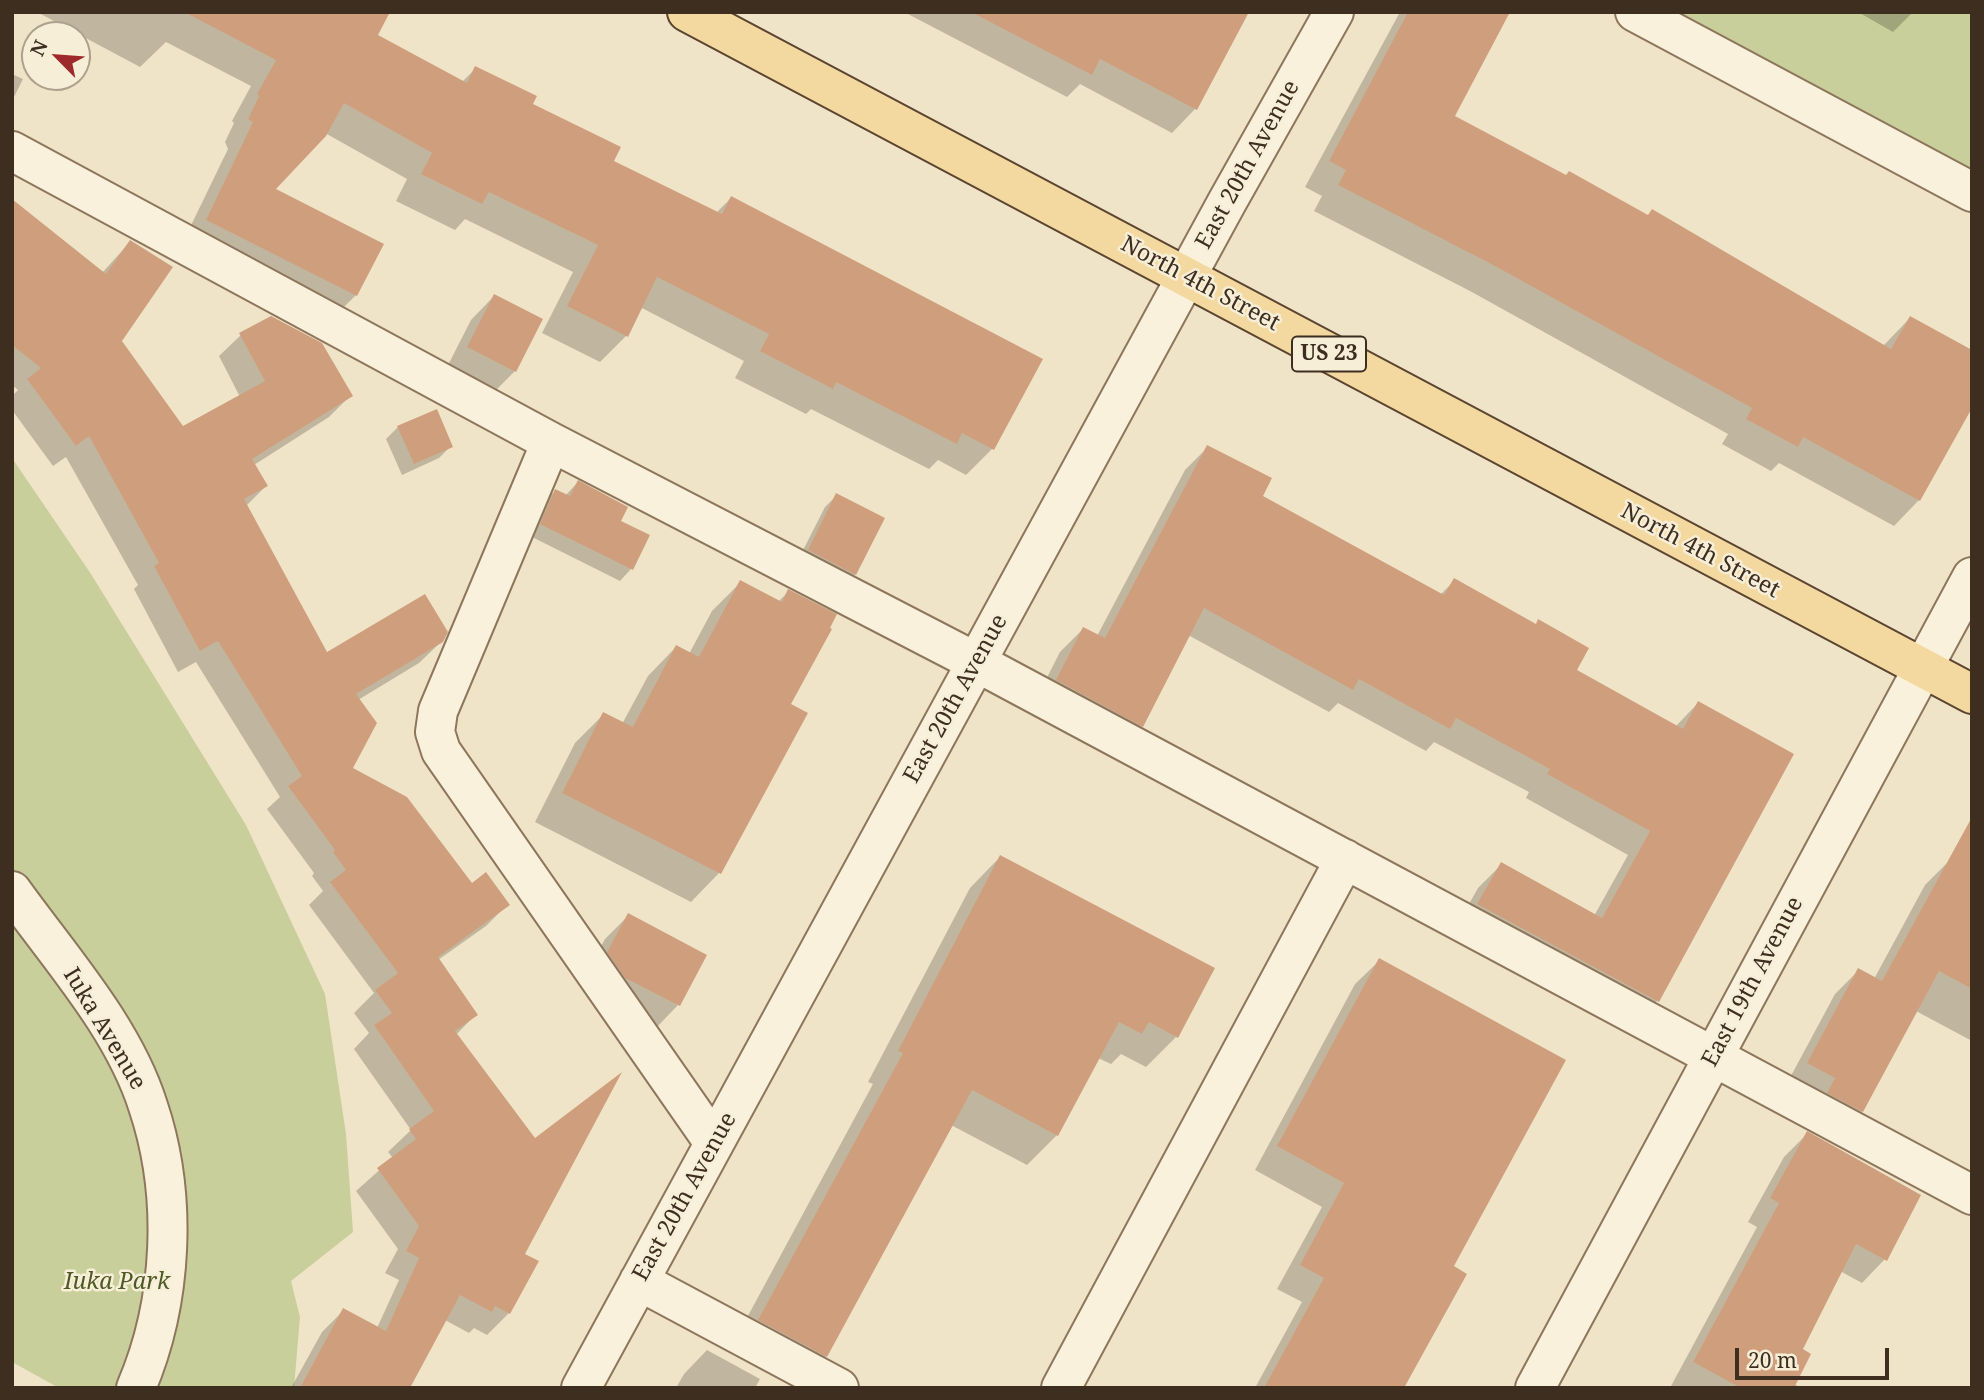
<!DOCTYPE html>
<style>
body{margin:0}
#map{position:relative;width:1984px;height:1400px;overflow:hidden;background:#f0e4c8;font-family:"Noto Serif",serif}
canvas{display:block}
.frame{position:absolute;inset:0;border:14px solid #3d2e20;pointer-events:none}
.north{position:absolute;left:21px;top:21px;width:70px;height:70px;box-sizing:border-box;background:#f7eed8;border:2px solid #ada18e;border-radius:50%;rotate:295deg;font-size:19px;font-weight:700;line-height:28px;text-align:center;color:#3d2e20}
.north::after{content:'';display:block;margin:auto;width:24px;height:32px;background:#9e2a2b;clip-path:polygon(50% 0,100% 100%,50% 72%,0 100%)}
.scale{position:absolute;left:1735px;top:1348px;width:154px;height:32px;box-sizing:border-box;border:4px solid #3d2e20;border-top:0;padding-left:9px;font-size:21px;line-height:24px;white-space:nowrap;color:#3d2e20;-webkit-text-stroke:5px #f7eed8;paint-order:stroke}
</style>
<div id="map">
<canvas width="1984" height="1400"></canvas>
<div class="frame"></div>
<div class="north">N</div>
<div class="scale">20 m</div>
</div>
<script>
const c = document.querySelector('canvas').getContext('2d');
c.lineJoin = 'round';
function fill(path, color) { c.fillStyle = color; c.fill(path, 'evenodd'); }
function stroke(path, color, width, dash) { c.strokeStyle = color; c.lineWidth = width; c.lineCap = dash ? 'butt' : 'round'; c.setLineDash(dash || []); c.stroke(path); }
function drawText(font, color, halo, rows, align = 'center') {
  c.font = font + ' "Noto Serif",serif'; c.lineWidth = 5; c.setLineDash([]); c.textBaseline = 'middle'; c.strokeStyle = halo; c.fillStyle = color; for (const [text, x, y, turn = 0] of rows) {
    c.save(); c.translate(x, y); c.rotate((+turn || 0) * Math.PI / 180); c.textAlign = isNaN(turn) ? turn : align; if (halo) c.strokeText(text, 0, 0); c.fillText(text, 0, 0); c.restore();
  }
}
const green = new Path2D(`
 M1643,12H1972V187Z
 M12,458L91,574L246,825L325,994L346,1134L353,1232L291,1281L300,1317L294,1388H59L12,1362Z`);
const shadow = new Path2D(`
 M37,12H377L375,35L462,82L476,68L612,162L716,213L731,198L1041,360L992,449L966,475L938,460L929,469L811,409L806,414L735,378L744,361L640,307L626,336L600,362L542,333L573,272L465,219L455,230L396,201L407,179L325,133L273,189L356,295L330,321L181,246L228,149L225,142L234,123L232,121L251,86L166,42L140,67Z
 M904,12H1247L1195,109L1172,133L1080,84L1067,97Z
 M1400,12H1508L1453,117L1883,346L1910,318L1919,500L1894,526L1779,463L1771,471L1722,444L1728,434L1470,291L1314,211L1322,196L1305,187Z
 M1858,12H1913L1893,32Z
 M12,74L23,79L12,101Z
 M12,201L102,273L130,242L120,341L183,429L240,397L219,356L241,335L351,395L329,417L254,465L266,486L246,506L326,655L442,641L419,663L358,700L351,769L471,885L508,904L486,926L438,960L476,1014L456,1035L523,1255L509,1313L487,1335L474,1328L469,1333L445,1320L405,1388H291L322,1332L344,1310L377,1328L399,1280L385,1273L398,1249L356,1191L393,1158L388,1152L411,1130L354,1049L369,1033L354,1013L374,993L309,905L323,891L312,876L314,873L267,809L280,797L196,662L178,672L134,589L138,585L66,457L53,466L12,410V396L18,390L12,385Z
 M494,296L515,371L491,395L445,371L471,320Z
 M398,427L451,446L439,458L402,475L386,439Z
 M1208,447L1260,496L1440,595L1455,580L1575,670L1676,726L1698,703L1791,755L1657,1001L1634,1024L1456,927L1478,888L1501,865L1594,916L1628,855L1526,798L1529,792L1434,742L1426,751L1338,703L1329,712L1188,635L1142,726L1119,748L1034,703L1060,652L1083,629L1097,636L1185,470Z
 M578,482L618,522L631,569L620,581L530,536L544,502L555,491L565,496Z
 M837,495L855,574L843,586L797,562L825,507Z
 M741,582L778,602L788,592L828,629L788,705L719,873L691,902L535,822L575,743L604,714L622,724L648,676L676,647L689,654L712,611Z
 M1000,857L1176,1037L1146,1067L1121,1054L1111,1064L1098,1058L1057,1135L1027,1165L951,1125L826,1356L795,1386L729,1351L873,1084L868,1082L970,888Z
 M1949,861L1972,874V1041L1916,1011L1862,1111L1839,1134L1785,1087L1835,994L1858,971L1874,979L1925,885Z
 M628,916L704,956L678,1005L655,1029L585,976L605,939Z
 M1379,961L1452,1267L1403,1388H1255L1302,1302L1277,1289L1322,1207L1255,1170L1355,984Z
 M1807,1134L1885,1259L1862,1283L1840,1271L1801,1350L1794,1384L1802,1388H1674L1671,1386L1757,1227L1748,1222L1784,1157Z
 M707,1350L760,1379L755,1388H676L684,1374Z`);
const building = new Path2D(`
 M184,12H390L378,35L467,83L475,66L537,96L533,104L621,147L614,161L722,214L731,196L1043,359L994,450L962,433L957,444L836,382L833,389L760,351L769,334L657,277L628,337L567,306L598,245L489,192L482,204L421,174L432,153L344,103L326,136L276,189L384,244L357,296L206,220L253,122L248,119L259,96L257,94L276,60Z
 M971,12H1249L1197,110L1100,59L1092,75Z
 M1408,12H1510L1455,116L1566,175L1569,171L1648,215L1652,209L1891,349L1910,316L1972,350V408L1920,501L1803,437L1798,447L1746,419L1752,408L1495,266L1338,185L1346,170L1329,161Z
 M12,199L106,274L130,240L173,267L122,341L183,426L265,381L239,333L271,316L322,343L353,396L252,459L268,486L244,499L327,652L425,594L448,632L443,642L356,694L377,723L353,768L407,797L472,883L486,872L510,905L438,957L478,1015L455,1031L535,1138L622,1072L525,1254L539,1261L510,1314L495,1306L492,1312L460,1295L410,1388H300L343,1308L386,1331L419,1258L406,1251L419,1226L377,1168L416,1139L409,1129L434,1111L374,1025L392,1013L375,990L398,973L330,882L346,870L333,852L335,850L288,786L302,776L218,641L200,651L154,566L159,563L89,436L76,446L27,379L41,368L12,345Z
 M494,294L543,319L516,372L467,347Z
 M437,409L453,447L414,464L397,426Z
 M1207,445L1272,478L1263,496L1444,595L1454,578L1536,624L1538,619L1589,648L1577,670L1683,729L1698,701L1794,754L1659,1002L1477,904L1501,862L1602,918L1650,831L1547,774L1550,769L1456,718L1450,729L1359,679L1353,690L1204,608L1143,727L1056,680L1083,627L1105,638Z
 M578,480L628,507L621,521L650,535L633,570L540,524L555,489L570,496Z
 M836,493L885,518L856,575L808,550Z
 M740,580L782,602L788,589L837,614L830,628L832,629L791,704L808,713L721,874L562,793L603,712L633,727L676,645L699,657Z
 M1972,817V989L1939,971L1863,1112L1827,1093L1835,1078L1807,1063L1858,968L1882,981Z
 M1000,855L1215,968L1178,1038L1149,1022L1142,1034L1119,1022L1058,1136L972,1090L827,1357L758,1320L903,1053L898,1051Z
 M628,913L707,955L680,1006L625,978L607,952Z
 M1379,958L1566,1060L1454,1266L1467,1274L1404,1388H1264L1324,1278L1300,1265L1344,1183L1277,1146Z
 M1807,1131L1921,1195L1887,1261L1856,1244L1803,1349L1811,1354L1794,1388H1741L1693,1362L1779,1203L1770,1198Z`);
const minor = new Path2D(`
 M1635,12L1972,192
 M12,151L551,442L976,662L1972,1195
 M551,442L438,711L435,732L441,751L714,1143
 M12,891C60,958 123,1027 148,1106C178,1195 173,1302 136,1388
 M639,1281L839,1388
 M581,1388L1227,202L1334,12
 M1061,1388L1345,859
 M1535,1388L1972,577`);
const major = new Path2D(`
 M687,12L1972,694`);
const shields = [
 [1329,354,74]
];
const shieldNames = [
 ["US 23",1329,354]
];
const streetNames = [
 ["East 20th Avenue",1248,165,-61],
 ["North 4th Street",1200,284,28],
 ["North 4th Street",1700,551,28],
 ["East 20th Avenue",956,699,-61],
 ["East 19th Avenue",1753,982,-62],
 ["Iuka Avenue",104,1029,59],
 ["East 20th Avenue",685,1197,-61]
];
const parkNames = [
 ["Iuka Park",117,1282]
];
fill(green, '#c9cf9b');
fill(shadow, '#0003');
fill(building, '#cf9f7d');
stroke(minor, '#8d765c', 42);
stroke(major, '#5b4430', 42);
stroke(minor, '#faf1dc', 38);
stroke(major, '#f3d9a0', 38);
for (const [x, y, w] of shields) { const box = new Path2D(); box.roundRect(x - w / 2, y - 17.5, w, 35, 5); c.fillStyle = '#f7eed8'; c.fill(box); stroke(box, '#3d2e20', 2); }
drawText('bold 21px', '#3d2e20', null, shieldNames);
drawText('23px', '#3d2e20', '#f7eed8', streetNames);
drawText('italic 23px', '#4d5a26', '#f7eed8', parkNames);
</script>
